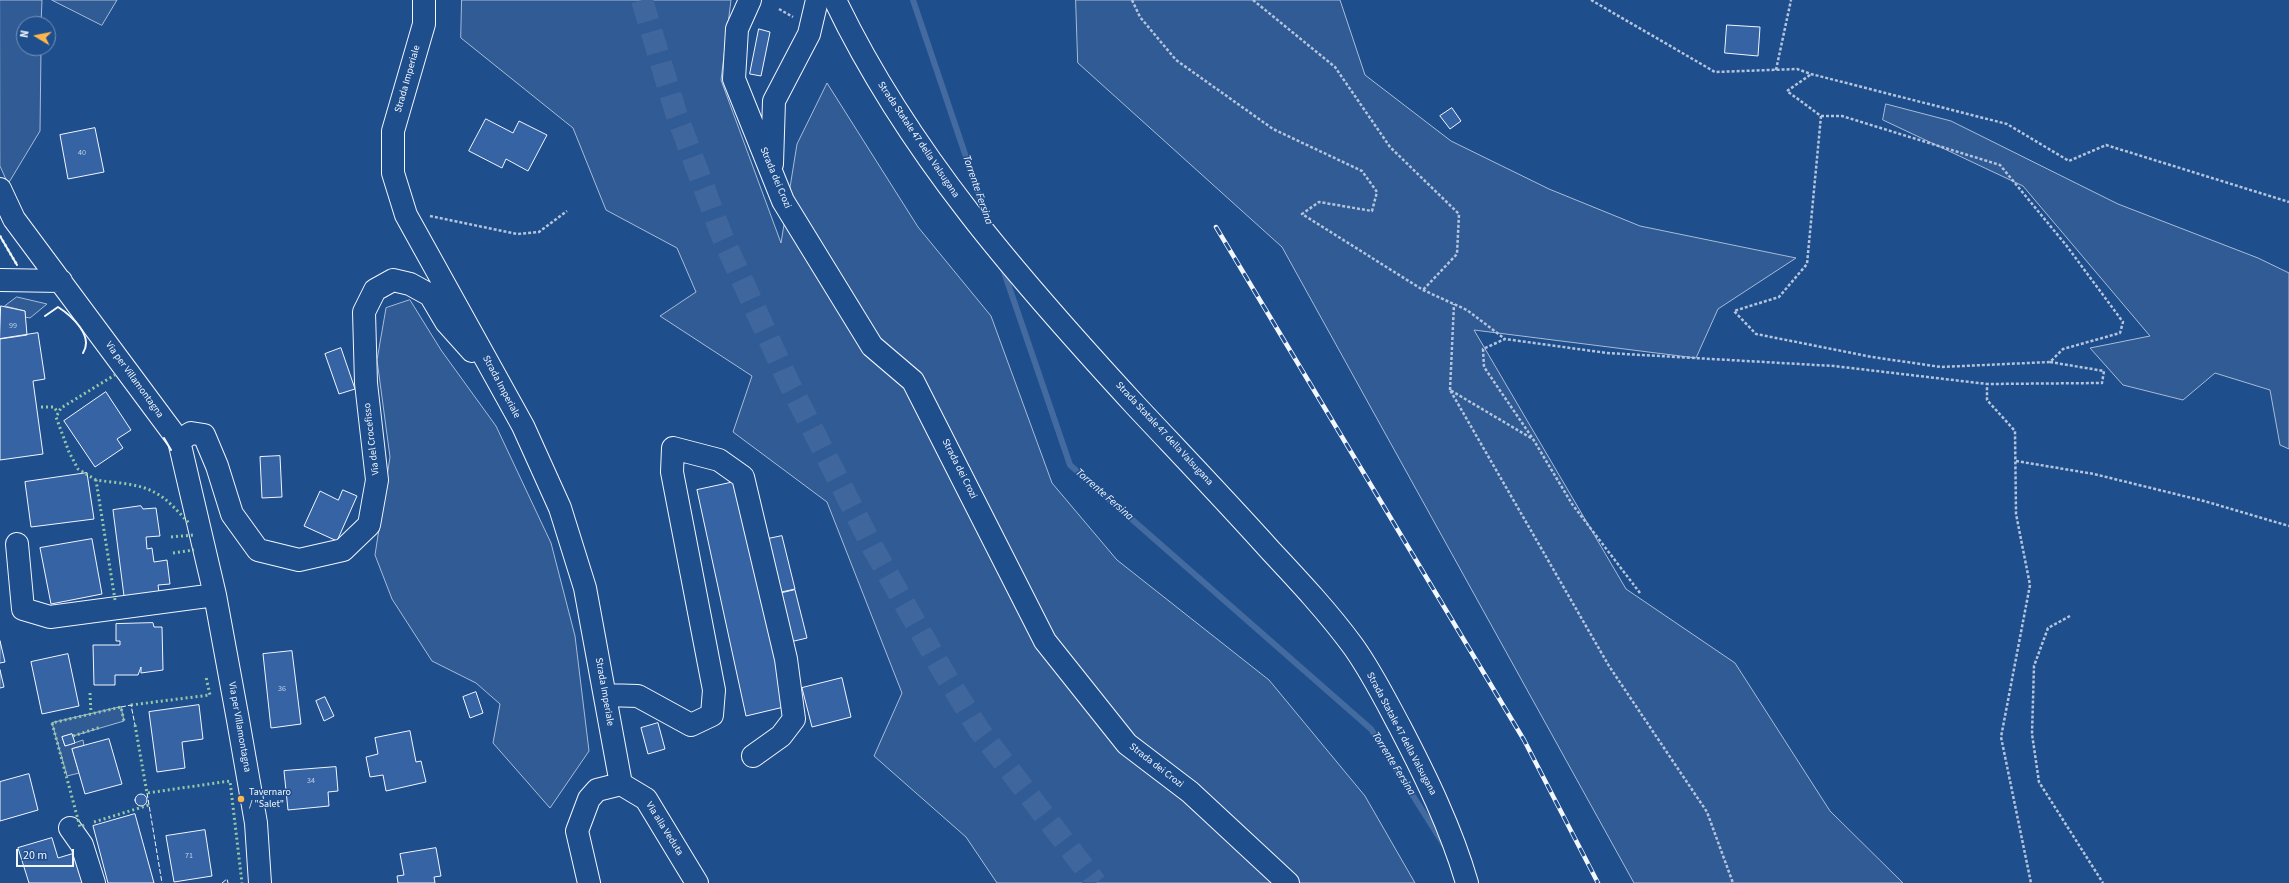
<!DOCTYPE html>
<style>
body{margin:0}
#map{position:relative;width:2289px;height:883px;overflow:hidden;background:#1f4e8c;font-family:"Source Sans 3",sans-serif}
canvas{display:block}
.north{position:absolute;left:16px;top:16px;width:40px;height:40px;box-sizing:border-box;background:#1f4e8c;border:1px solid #7391ba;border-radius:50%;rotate:280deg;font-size:11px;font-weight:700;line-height:16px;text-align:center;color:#f2f6ff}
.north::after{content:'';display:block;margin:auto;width:14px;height:18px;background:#ffb74d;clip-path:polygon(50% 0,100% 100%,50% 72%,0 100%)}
.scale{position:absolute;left:16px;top:849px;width:58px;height:18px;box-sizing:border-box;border:2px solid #f2f6ff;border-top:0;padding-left:5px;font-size:12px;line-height:14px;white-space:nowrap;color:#f2f6ff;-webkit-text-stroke:3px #1f4e8c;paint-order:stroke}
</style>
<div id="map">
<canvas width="2289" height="883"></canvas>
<div class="north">N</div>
<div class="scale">20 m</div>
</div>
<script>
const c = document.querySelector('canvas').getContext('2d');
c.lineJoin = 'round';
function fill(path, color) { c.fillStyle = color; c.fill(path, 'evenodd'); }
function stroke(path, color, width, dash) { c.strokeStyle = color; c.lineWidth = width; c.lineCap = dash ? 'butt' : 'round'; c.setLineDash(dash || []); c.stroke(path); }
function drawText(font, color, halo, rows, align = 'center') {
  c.font = font + ' "Source Sans 3",sans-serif'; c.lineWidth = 3; c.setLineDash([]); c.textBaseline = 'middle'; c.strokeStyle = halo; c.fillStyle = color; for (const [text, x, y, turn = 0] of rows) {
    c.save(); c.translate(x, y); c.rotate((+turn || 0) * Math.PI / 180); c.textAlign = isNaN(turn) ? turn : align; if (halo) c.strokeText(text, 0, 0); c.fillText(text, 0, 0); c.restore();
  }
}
const green = new Path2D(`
 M0,0H42L41,24H24V48H41L40,131L8,184L0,166Z
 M52,0H117L102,25Z
 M462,0H731L721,80L781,243L797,144L827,83L918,227L991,316L1052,483L1117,560L1269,680L1365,796L1415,883H997L966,837L874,756L902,693L827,502L733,432L752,376L660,316L696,292L677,248L606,210L573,128L461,38Z
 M1076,0H1340L1365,75L1451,141L1549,189L1640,226L1796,258L1718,309L1696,358L1474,330L1626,589L1735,663L1830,811L1903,883H1634L1282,247L1078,63Z
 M1886,104L1951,121L2118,204L2258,258L2289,273V449L2280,445L2270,390L2215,373L2183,400L2123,385L2090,348L2150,336L2023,186L1883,120Z
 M17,297L47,304L30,318L25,317V311L5,306Z
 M410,300L441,350L496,426L551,543L575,636L589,751L550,808L493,743L500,704L476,683L432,661L392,599L375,555L390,457L377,360L386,308Z
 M121,707L124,721L73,736L72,734L62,737L65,746L83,740L84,746L72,749L79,773L67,776L52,723Z`);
const stream = new Path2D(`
 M913,0L988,222
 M1003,269L1070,465L1371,729L1444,845`);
const building = new Path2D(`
 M1727,25L1760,27L1758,56L1725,53Z
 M759,29L770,32L761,76L750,74Z
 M1452,108L1461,121L1450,129L1440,116Z
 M486,119L513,133L519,121L547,135L528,171L506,159L502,168L469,151Z
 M95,128L104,172L68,179L60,135Z
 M1,306L25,311L27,335L0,339Z
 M38,333L45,379L33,381L43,454L0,460V339Z
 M341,348L355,389L339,394L325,354Z
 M106,392L131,430L117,439L123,448L95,467L64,421Z
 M280,456L282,497L262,498L260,457Z
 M87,473L94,519L31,527L25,482Z
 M739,481L788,706L746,716L697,490Z
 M343,490L357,496L337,541L304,526L320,491L338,500Z
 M141,506L143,509L156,508L160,536L146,537L147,549L152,548L154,562L167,560L170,584L158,585L159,592L124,596L113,510Z
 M782,536L795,589L777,593L763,540Z
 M92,539L102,594L51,604L40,548Z
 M795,590L807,638L790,642L778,594Z
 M153,623L154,627H162L163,670L141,673V667L138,675H115V685H94L93,645H120V641H116V624Z
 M0,641L5,662L0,663Z
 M292,651L301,724L271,728L263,654Z
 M68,654L79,706L42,714L31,662Z
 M0,670L4,687L0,688Z
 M842,678L851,717L812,727L802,688Z
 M476,692L483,713L470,718L463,697Z
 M325,697L334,716L324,721L316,701Z
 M199,705L203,739L182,742L185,768L157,772L149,712Z
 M658,723L665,749L648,754L641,728Z
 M410,731L416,762L421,761L426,782L386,791L383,775L370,777L366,757L378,754L375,738Z
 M72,734L75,743L65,746L62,737Z
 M109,739L122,784L85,794L72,749Z
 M336,767L338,791L328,792L329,806L288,810L284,771Z
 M29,774L38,810L0,821V782Z
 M135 800a6 6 0 1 1 12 0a6 6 0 1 1-12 0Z
 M135,814L154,883H108L93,826Z
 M205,830L212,876L174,882L166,836Z
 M52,838L58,858L78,852L87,883H29L18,848Z
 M436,848L441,876L434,877L435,883H398L397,876L404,875L400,854Z`);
const highwayTunnel = new Path2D(`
 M642,0L676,113L722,236L789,383L873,548L941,668L979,730L1096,883`);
const path = new Path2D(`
 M1132,0L1140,17L1176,60L1273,129L1362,171L1377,192L1372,211L1319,202L1302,214L1423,290L1467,310L1505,339
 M1253,0L1335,67L1390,147L1459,214L1457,254L1423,290
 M1591,0L1715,72L1797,69L1811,74L2007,124L2069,161L2106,145L2289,202
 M779,9L793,17
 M1776,70L1791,0
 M1810,75L1787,91L1821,116L1807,264L1779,297L1734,311L1756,334L1872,357L1941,367L2050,362
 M1821,116H1842L2000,165L2066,245L2123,322L2120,333L2063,349L2050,362L2104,371L2102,383L1987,384V400L2015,431L2016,514L2030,585L2001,737L2031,883
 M430,216L517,234L539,232L567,211
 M1450,390L1454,304
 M1531,438L1450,390L1609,666L1707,812L1733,883
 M2016,461L2094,474L2204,501L2289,526
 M1640,593L1572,504L1533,439L1484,367L1483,349L1505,339L1607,353L1834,366L1987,384
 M2070,616L2048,628L2034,666L2032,734L2039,782L2103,883`);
const minor = new Path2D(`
 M424,0V24L393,131V173L406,215L523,426L560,508L585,588L621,784
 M750,0L737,29L734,79L783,201L872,346L913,381L1045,641L1127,744L1190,792L1288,883
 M772,164L774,101L809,34L817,0
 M0,189L14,219L179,441L215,595L238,720L256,823L260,883
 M0,280L61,281
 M179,441L191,433L204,435L217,466L232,514L258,550L299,560L343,550L369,525L377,480L366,383L364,312L375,290L393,280L410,284L430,295L446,322L472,351
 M17,544L23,609L50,617L215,595
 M605,695L638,696L691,725L712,715L714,690L672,472L673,448L719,460L743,477L786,659L794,719L781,736L753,756
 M621,784L646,799L697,883
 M70,828L82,845L94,883
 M589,883L577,831L589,799L597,790L621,784`);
const highway = new Path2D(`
 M835,0C908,153 1021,281 1135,405C1180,453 1226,501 1270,550C1299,581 1328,612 1353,646C1371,671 1385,699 1400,727C1426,777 1451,828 1467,883`);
const rail = new Path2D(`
 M1216,227L1524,740L1598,883`);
const hedge = new Path2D(`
 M0,236L17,265
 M41,407H54L58,413
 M96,480L78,469L69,452L56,417L61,408L118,373
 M171,537L193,535
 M173,553L194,550
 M115,600L96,480C115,483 137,483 154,492C168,499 178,512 189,523
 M90,693L91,714
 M131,705L210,695L206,677
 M135,725L147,793L230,781L242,883
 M73,736L101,727
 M94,822L149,805
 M84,825L80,827L52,723L121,707L124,721`);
const fence = new Path2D(`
 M121,707L131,705L135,725
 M147,793L162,883
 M222,883L227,879L228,883`);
const wall = new Path2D(`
 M0,236L17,265
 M45,316L58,307C72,316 94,336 83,353
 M164,438L171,450`);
const markers = [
 [241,799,4,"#ffb74d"]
];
const numberNames = [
 ["40",82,153],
 ["99",13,326],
 ["36",282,689],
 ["34",311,781],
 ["71",189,856]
];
const streetNames = [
 ["Strada Imperiale",408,79,-74],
 ["Strada Statale 47 della Valsugana",918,140,56],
 ["Strada dei Crozi",775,178,67],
 ["Via per Villamontagna",134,380,54],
 ["Strada Imperiale",501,387,62],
 ["Strada Statale 47 della Valsugana",1164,434,47],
 ["Via del Crocefisso",372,439,-97],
 ["Strada dei Crozi",959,469,63],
 ["Strada Imperiale",604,692,80],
 ["Via per Villamontagna",239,727,80],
 ["Strada Statale 47 della Valsugana",1401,734,62],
 ["Strada dei Crozi",1156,766,38],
 ["Via alla Veduta",664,829,58]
];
const poiNames = [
 ["Tavernaro",249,793],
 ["/ \"Salet\"",249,805]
];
const waterNames = [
 ["Torrente Fersina",977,190,71],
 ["Torrente Fersina",1104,495,41],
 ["Torrente Fersina",1393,764,58]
];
fill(green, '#305b95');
stroke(green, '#a8bbd7', 1);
stroke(stream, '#446ba0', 6);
fill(building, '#3563a3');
stroke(building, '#f2f6ff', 1);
stroke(highwayTunnel, '#3f679d', 22, [22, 11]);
stroke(minor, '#f2f6ff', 24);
stroke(highway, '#f2f6ff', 24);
stroke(path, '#b3c4dc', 2.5, [3, 2]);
stroke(minor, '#1f4e8c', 22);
stroke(highway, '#1f4e8c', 22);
stroke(rail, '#f2f6ff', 4.5);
stroke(rail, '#1f4e8c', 3, [9]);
stroke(hedge, '#97c8a6', 3, [2, 3]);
stroke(fence, '#f2f6ff', 1, [5, 2]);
stroke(wall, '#f2f6ff', 2);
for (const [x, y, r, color] of markers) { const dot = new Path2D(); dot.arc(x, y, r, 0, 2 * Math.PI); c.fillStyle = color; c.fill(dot); stroke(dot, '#1f4e8c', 1.5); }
drawText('8px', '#c3d1e8', null, numberNames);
drawText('10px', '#f2f6ff', '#1f4e8c', streetNames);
drawText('10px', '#f2f6ff', '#1f4e8c', poiNames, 'left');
drawText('italic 11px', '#f2f6ff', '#1f4e8c', waterNames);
</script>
